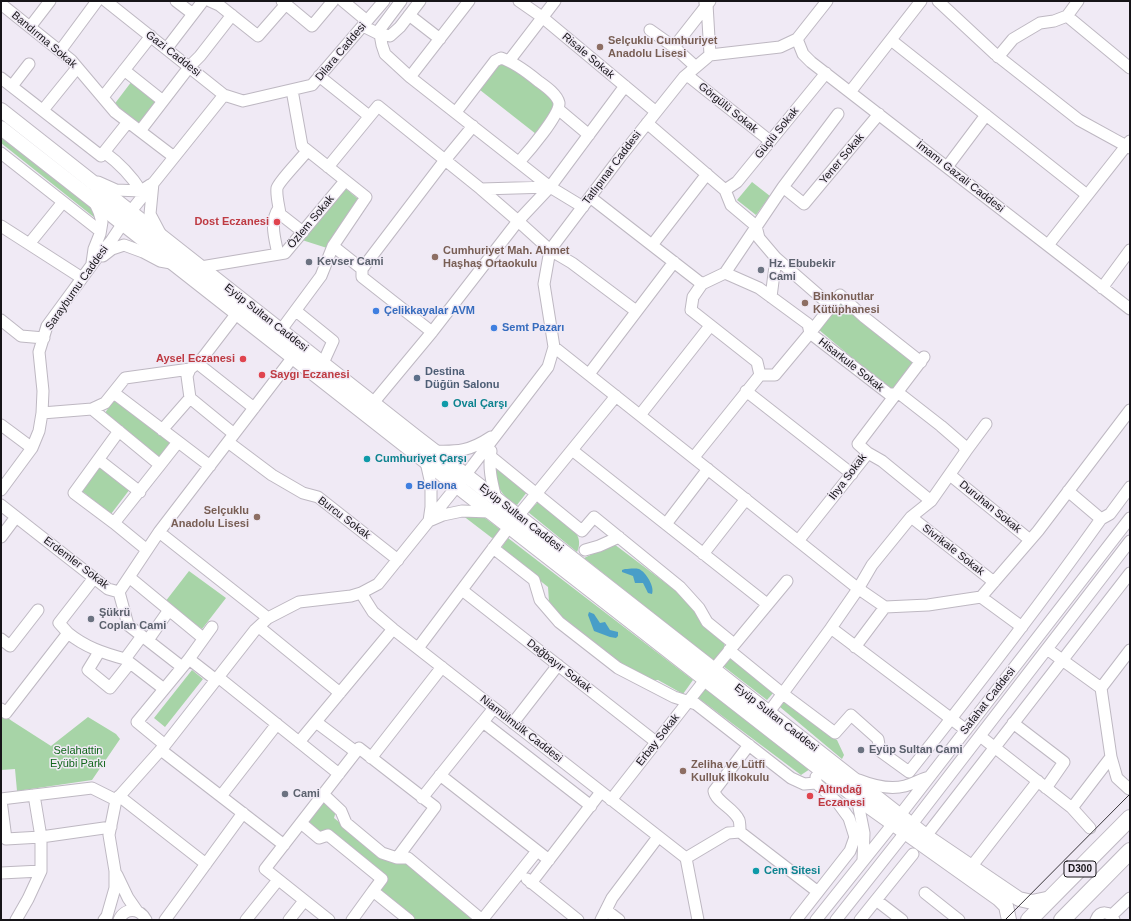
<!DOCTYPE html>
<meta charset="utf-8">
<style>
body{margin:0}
#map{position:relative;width:1131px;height:921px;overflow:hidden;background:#f0eaf5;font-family:Helvetica,sans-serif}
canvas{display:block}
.frame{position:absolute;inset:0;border:2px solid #161418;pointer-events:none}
</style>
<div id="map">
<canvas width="1131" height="921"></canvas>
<div class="frame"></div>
</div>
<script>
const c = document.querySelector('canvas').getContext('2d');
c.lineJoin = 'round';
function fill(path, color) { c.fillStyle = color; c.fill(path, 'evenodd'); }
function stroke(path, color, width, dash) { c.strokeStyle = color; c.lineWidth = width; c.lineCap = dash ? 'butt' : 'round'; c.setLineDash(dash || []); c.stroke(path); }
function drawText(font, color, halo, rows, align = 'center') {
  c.font = font + ' Helvetica,sans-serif'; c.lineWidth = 3; c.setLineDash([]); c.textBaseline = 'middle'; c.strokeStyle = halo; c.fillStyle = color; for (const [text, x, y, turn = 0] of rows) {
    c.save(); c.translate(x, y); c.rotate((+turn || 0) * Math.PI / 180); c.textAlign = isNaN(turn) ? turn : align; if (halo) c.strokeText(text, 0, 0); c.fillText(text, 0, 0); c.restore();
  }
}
const green = new Path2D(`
 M506,63L546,91L554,103L548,119L536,134L480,90L496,66Z
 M132,81L158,101L140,126L113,106Z
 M1,134L91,205L95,218L1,143Z
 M752,182L770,196L756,215L737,200Z
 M345,188L358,199L357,204L327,248L302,240Z
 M838,301L916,361L896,389L888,388L818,329Z
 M115,398L171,442L160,459L105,413Z
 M494,463L527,492L517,505C497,493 497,484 494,463Z
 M100,467L130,489L111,514L82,491Z
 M538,502C546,508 575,529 578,537C580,542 579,548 577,552L528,512Z
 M462,515H481L501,530L495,537L492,538Z
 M508,538L693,680L683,694L658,680H646L639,677L554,611L549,602L548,587L503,551L502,547Z
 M614,544L688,600L724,642L725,648L714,661L584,558Z
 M189,571L226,598L202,629L165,602Z
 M731,657L774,692L767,700L723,666Z
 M192,670L203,679L165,727L154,718Z
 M705,688L810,769L801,775L697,697Z
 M785,701L827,732L828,735L837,740L844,755L842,759L780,707Z
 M1,713L12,721L51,746L88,717L116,734L120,739L92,780L17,791L15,769L1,770Z
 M322,799L336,811L334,818L386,859L394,863H406L474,920H415L379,892L386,880L329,832L325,830L321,834L305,822Z`);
const water = new Path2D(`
 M625,569C629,569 634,568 639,569C646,572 655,587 652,594L648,593L643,583H635L633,576L622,572V570Z
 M589,612L594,614L600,623L605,622L610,630L618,632V636L616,638L610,637L594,631L588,615Z`);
const minor = new Path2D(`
 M106,1L224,95L243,101L312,85L384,1
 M176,1L193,14
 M210,1L219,5L258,36L286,4
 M282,1L312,26L333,1
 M343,1L367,21
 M519,1L542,17L656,112
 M938,1L995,54L1079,120L1130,148
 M705,3L707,4L710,55
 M1,4L71,60L115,112L174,157
 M409,15L440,39
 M1067,16L1130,68
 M363,26L377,33L390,36L400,27L420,1
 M30,27L50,1
 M650,30L674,47L696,67
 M377,33L401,1
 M380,34L382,45L385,54L410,77L550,187
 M797,39L803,54L811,62L1130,309
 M891,40L1087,195
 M674,47L710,1
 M167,48L203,1
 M60,51L97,1
 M998,57L1013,39L1040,23L1054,21L1067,16L1078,1
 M509,61L555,1
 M124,70L163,101
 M687,75L770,141
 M319,76L369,116
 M410,77L469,1
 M1,78L101,156L128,122
 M12,86L29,64
 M850,92L921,1
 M103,97L151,36
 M558,109L589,135
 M43,110L77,68
 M456,112L495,61L501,58C514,62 527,72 538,81C545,86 557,94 559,103C560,115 528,152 519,162
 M647,123L725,190L731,205L756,226L759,238L776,258L831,306
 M140,131L190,66L200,56L232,15
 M104,152C119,163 131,175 141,191
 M1,153L100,231
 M328,167L378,106L445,160L473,126
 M947,167L986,115
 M98,182L116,190L141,191L150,185
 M153,183L150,214L160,233
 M783,187L838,114
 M481,189L518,221L550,250L572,263L636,311
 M725,190L737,182L826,73
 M590,197L702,284
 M1,226L82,278
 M303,232L280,214C279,206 276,196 277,188C279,181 301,159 307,151
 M29,244L63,202
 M652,245L707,174
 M1048,245L1130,141
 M333,246L362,269L445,160L481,189L550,187L583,207
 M278,254C275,239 269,222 279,208
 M103,256L112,249L124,245L143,252L160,261L171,263
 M92,263L94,249L100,234L102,222L99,212L94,201
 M201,267L285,253L345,181
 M362,269V277L432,332
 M725,273L759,288L808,324L810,333L840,295L864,317L921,362
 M1102,288L1130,250
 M771,297L776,258
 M296,311L333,341L323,363
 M1,320L21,336L44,338
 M281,330L321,276L333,246L366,197L302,146L292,90
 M554,347L856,587L885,607L928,605L981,597L1038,531L1130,410
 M197,363L254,408
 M190,369L187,376L190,398L234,434
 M589,374L674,262
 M760,375L757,362L691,310L693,297L702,284L725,273L783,187L804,204L879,114
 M746,391L852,474
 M114,393L210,466
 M373,403L432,332L518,221L550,187L625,86
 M92,409L160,465L178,442
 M42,413L92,409L105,403L125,378L190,369L201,360L237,313
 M640,415L710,326
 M1,425L32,448
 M162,430L190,398
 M119,431L74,493L114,523L147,550
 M228,442L272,475L303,493L318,497L398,560
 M572,450L767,604
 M433,451C458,452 470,451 491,437
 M491,451C488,468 492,483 496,499
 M966,451L986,424
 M868,453L882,461L931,501
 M490,456L582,531L594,517L680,587L699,608L707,622L734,644
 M694,457L760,375H775L810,333L889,394H900L941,426L963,445L966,451L931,501L911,517L872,565L858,589L831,628
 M99,460L140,492
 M426,462L431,484V507L429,521L443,515L462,511L490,512
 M950,475L1030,540
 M1,490L32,448L39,431L42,413L43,391L39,352L47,326L99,255L111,241L131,211L224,95
 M1068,491L1101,519
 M1,505L108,589L119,592L159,532L268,618
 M518,516L616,396
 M911,517L994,582
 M114,523L160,465
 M666,524L708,469
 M159,532L293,357
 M1,537L16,517
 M798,541L868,453L858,444L924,357
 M493,548L534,580L540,600L559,622L618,668L674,697L696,704L791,778L804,784L816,783
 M585,550L599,546L619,537
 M703,554L746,499
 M129,577L203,638
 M462,590L656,742
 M119,592L128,625L182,667
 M361,593L373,612L393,629L686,858
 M981,597L1022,627
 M259,627L340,693
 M68,633C85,647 103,653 125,659L142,636
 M1,639L10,646L38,610
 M148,640L169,610
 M855,647L885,607
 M418,648L509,527
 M1047,649L1101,688
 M729,650L783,694L835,733L851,715L878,739L880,751L909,772C975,689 1039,606 1101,519L1110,514L1130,487
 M99,652L88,670L110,688L130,663
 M125,659L164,689
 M189,659L216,680
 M714,669L787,581
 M218,677L339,774
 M1,709L6,713L68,633L59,623L94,578
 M769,712L831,628L966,730
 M316,722L356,752
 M483,722L591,806
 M513,723L558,665
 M1013,723L1064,762L1046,788
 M980,736L1072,808L1090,828
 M299,742L393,629
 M165,745L137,722L189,659L212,627
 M161,750L284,845
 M1111,757L1117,778L1129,789
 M371,758L442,667
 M440,775L549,860
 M859,780C874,786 889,790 905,786C913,784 921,779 929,777
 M323,794L341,811L346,823L382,853L397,858H408L482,920
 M119,796L206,864
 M221,796L277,724
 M422,798L494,708
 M857,798L864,833L863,860
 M1,799L92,788L116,800
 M1,800L6,839L41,837L34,795
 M611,800L705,680
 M1072,808L1111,757L1101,688L1130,650
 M301,823L319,838L328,835L382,879L373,891L409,920
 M740,832C740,828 740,823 739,820C734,808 716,802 714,791L749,745
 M926,836L1130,573
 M686,858L728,833L740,832L818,892
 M686,858L698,920
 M971,867L1038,781
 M1,873L41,871
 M117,875L128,898L137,911
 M527,879L578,920
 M531,883L601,792
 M925,893L959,920
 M876,900L902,920
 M606,910L619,920
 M1112,915L1130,898
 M16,920L28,899L41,871V837L111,827
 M104,920L107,916L115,888V871L109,835L116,800L165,745L255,630L268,618L299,602L351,596L361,593L378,584L457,486L548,367L554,347L544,284L550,250L621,156L684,77L710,55L780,47L797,39L827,1
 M119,920C125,907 140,908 146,920
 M165,920L243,813
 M246,920L278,880
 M289,920L304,901
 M329,920L265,869L359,748L435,807L397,858
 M352,920L373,891
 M482,920L537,851
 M601,920L612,898L658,837
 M796,920L850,851L855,837L849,818L838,803L816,783V777
 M816,920L900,815L1130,518
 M836,920L912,824L1130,541
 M860,920L913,854
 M1096,920C1100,910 1110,911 1114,920`);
const major = new Path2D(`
 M1,110L416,437L476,483L926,836L1019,899L1032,902L1051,898
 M1,128L457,486L857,798L999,899L1006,906L1009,920`);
const highway = new Path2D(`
 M1029,920L1130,818
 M1062,920L1130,851`);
const tram = new Path2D(`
 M1005,920L1130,794`);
const markers = [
 [600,47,4,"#8d6e63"],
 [277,222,4,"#e0444e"],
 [435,257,4,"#8d6e63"],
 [309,262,4,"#6b7280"],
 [761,270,4,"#6b7280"],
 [805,303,4,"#8d6e63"],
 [376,311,4,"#3f7fe0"],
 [494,328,4,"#3f7fe0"],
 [243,359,4,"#e0444e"],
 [262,375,4,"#e0444e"],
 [417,378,4,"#5c6f8a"],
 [445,404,4,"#0f9aa8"],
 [367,459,4,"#0f9aa8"],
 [409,486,4,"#3f7fe0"],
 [257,517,4,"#8d6e63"],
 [91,619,4,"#6b7280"],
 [861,750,4,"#6b7280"],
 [683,771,4,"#8d6e63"],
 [285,794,4,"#6b7280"],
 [810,796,4,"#e0444e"],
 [756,871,4,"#0f9aa8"]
];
const shields = [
 [1080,869,32]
];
const shieldNames = [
 ["D300",1080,869]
];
const streetNames = [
 ["Bandırma Sokak",44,40,40],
 ["Dilara Caddesi",341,52,-50],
 ["Gazi Caddesi",173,54,38],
 ["Risale Sokak",588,56,40],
 ["Görgülü Sokak",728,108,39],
 ["Güçlü Sokak",777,133,-51],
 ["Yener Sokak",842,159,-50],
 ["Tatlıpınar Caddesi",612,168,-53],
 ["İmamı Gazali Caddesi",960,177,38],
 ["Özlem Sokak",311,222,-50],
 ["Sarayburnu Caddesi",77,288,-55],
 ["Eyüp Sultan Caddesi",266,318,38],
 ["Hisarkule Sokak",851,365,38],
 ["İhya Sokak",848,477,-53],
 ["Duruhan Sokak",990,507,39],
 ["Burcu Sokak",344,518,37],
 ["Eyüp Sultan Caddesi",521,518,38],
 ["Sivrikale Sokak",953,550,38],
 ["Erdemler Sokak",76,563,37],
 ["Dağbayır Sokak",559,666,38],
 ["Safahat Caddesi",988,701,-52],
 ["Eyüp Sultan Caddesi",776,718,38],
 ["Niamülmülk Caddesi",521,729,38],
 ["Erbay Sokak",658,740,-52]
];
const educationNames = [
 ["Selçuklu Cumhuriyet",608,41],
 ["Anadolu Lisesi",608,54],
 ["Cumhuriyet Mah. Ahmet",443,251],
 ["Haşhaş Ortaokulu",443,264],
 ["Binkonutlar",813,297],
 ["Kütüphanesi",813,310],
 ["Selçuklu",249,511,"right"],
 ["Anadolu Lisesi",249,524,"right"],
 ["Zeliha ve Lütfi",691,765],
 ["Kulluk İlkokulu",691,778]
];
const healthNames = [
 ["Dost Eczanesi",269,222],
 ["Aysel Eczanesi",235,359],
 ["Saygı Eczanesi",270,375,"left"],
 ["Altındağ",818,790,"left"],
 ["Eczanesi",818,803,"left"]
];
const worshipNames = [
 ["Kevser Cami",317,262],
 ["Hz. Ebubekir",769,264],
 ["Cami",769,277],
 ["Şükrü",99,613],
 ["Coplan Cami",99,626],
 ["Eyüp Sultan Cami",869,750],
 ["Cami",293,794]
];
const shopNames = [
 ["Çelikkayalar AVM",384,311],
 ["Semt Pazarı",502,328],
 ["Bellona",417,486]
];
const serviceNames = [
 ["Destina",425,372],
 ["Düğün Salonu",425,385]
];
const cultureNames = [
 ["Oval Çarşı",453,404],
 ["Cumhuriyet Çarşı",375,459],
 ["Cem Sitesi",764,871]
];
const parkNames = [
 ["Selahattin",78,751],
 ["Eyübi Parkı",78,764]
];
fill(green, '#a7d4a7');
fill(water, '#489ec8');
stroke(minor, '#beb8c2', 13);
stroke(major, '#beb8c2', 16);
stroke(highway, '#beb8c2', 18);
stroke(minor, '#fff', 11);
stroke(major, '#fff', 14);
stroke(highway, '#fff', 16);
stroke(tram, '#38353a', 1);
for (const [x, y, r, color] of markers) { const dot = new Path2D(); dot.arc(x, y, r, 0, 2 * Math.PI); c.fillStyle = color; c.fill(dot); stroke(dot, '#f0eaf5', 1.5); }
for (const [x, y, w] of shields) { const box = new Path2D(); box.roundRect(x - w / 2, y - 8, w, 16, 3); c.fillStyle = '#f0eaf5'; c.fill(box); stroke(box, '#161418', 1); }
drawText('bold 10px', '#161418', null, shieldNames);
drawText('11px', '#161418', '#f0eaf5', streetNames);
drawText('bold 11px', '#785e54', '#f0eaf5', educationNames, 'left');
drawText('bold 11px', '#be3a42', '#f0eaf5', healthNames, 'right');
drawText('bold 11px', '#5b616d', '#f0eaf5', worshipNames, 'left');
drawText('bold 11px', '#366cbe', '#f0eaf5', shopNames, 'left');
drawText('bold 11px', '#4e5e75', '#f0eaf5', serviceNames, 'left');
drawText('bold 11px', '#0d838f', '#f0eaf5', cultureNames, 'left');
drawText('11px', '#12671c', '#f0eaf5', parkNames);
</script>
